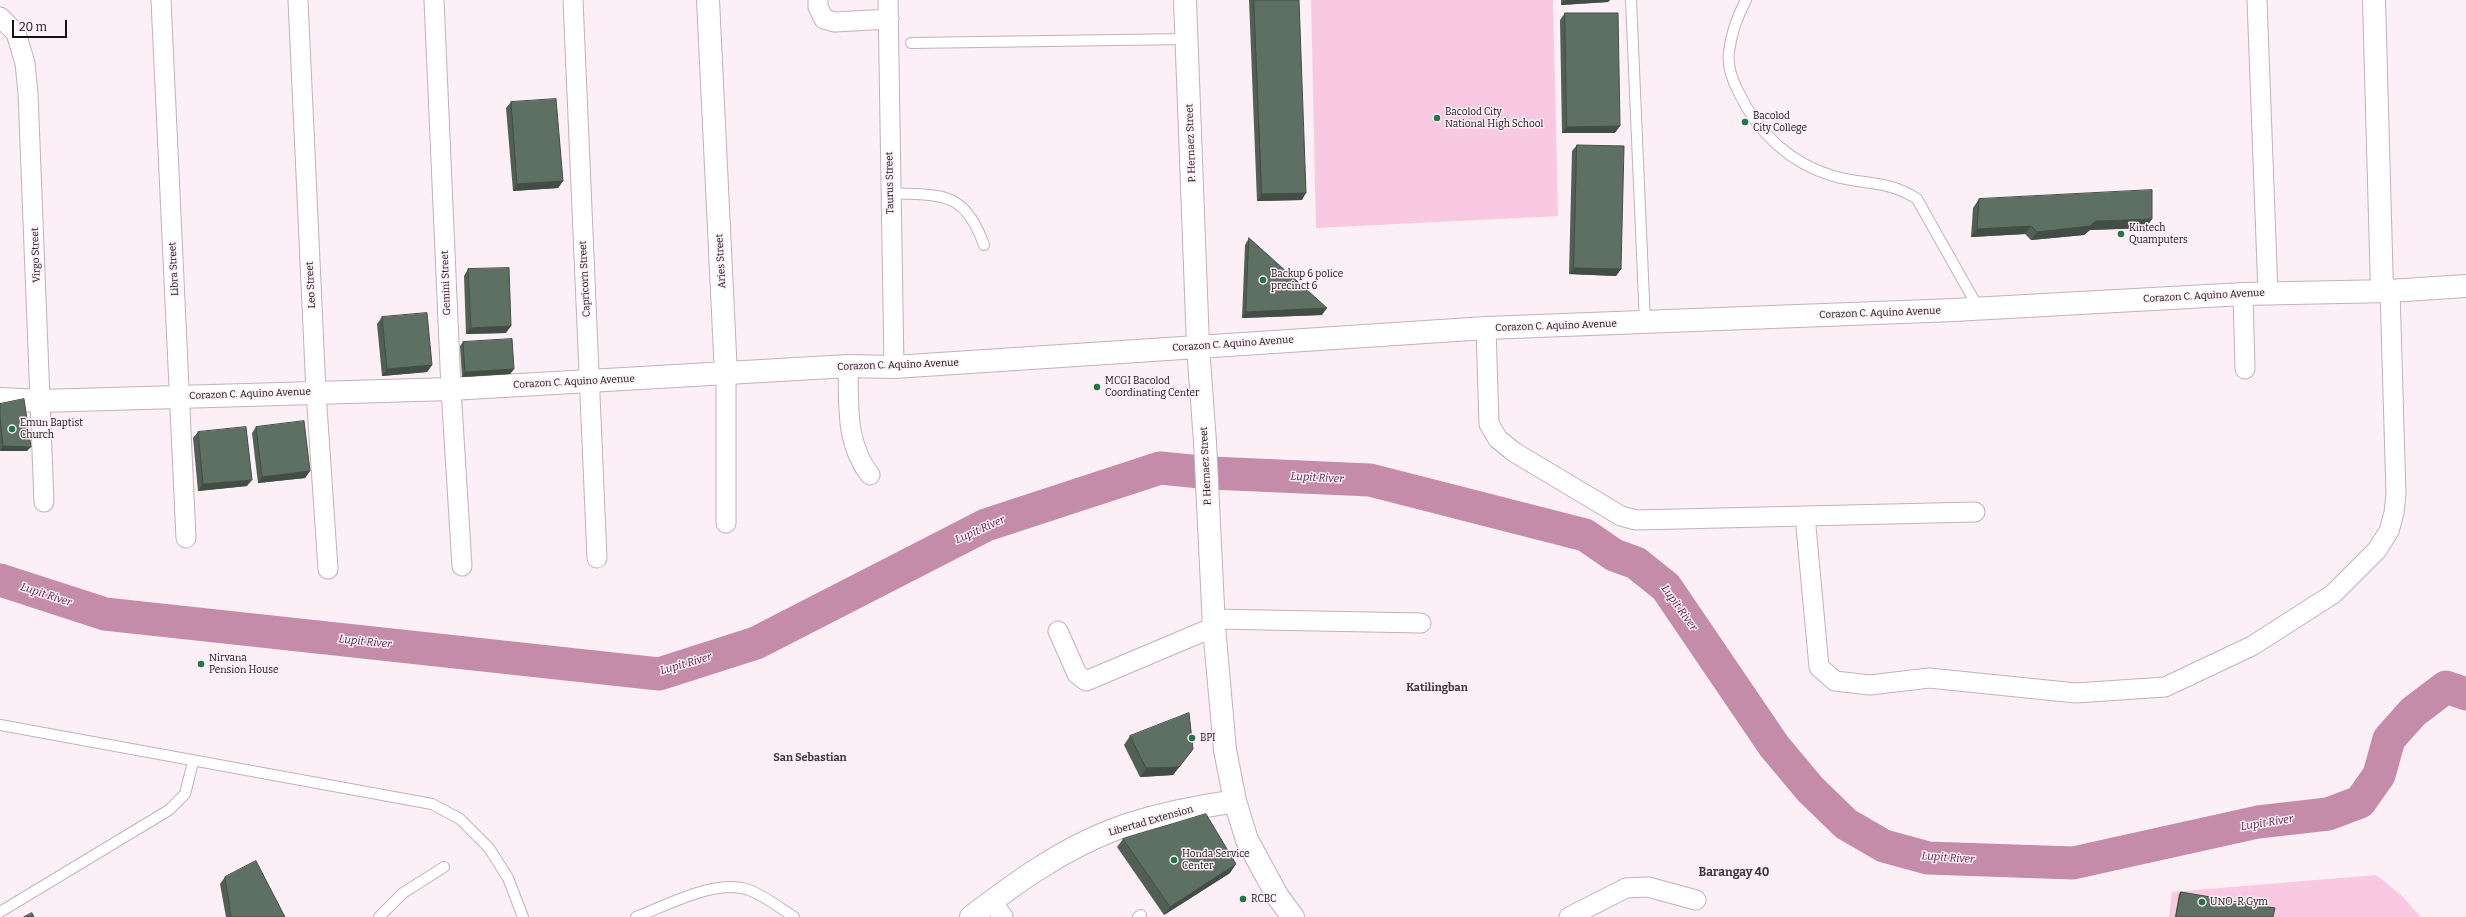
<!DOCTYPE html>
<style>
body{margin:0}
#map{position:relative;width:2466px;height:917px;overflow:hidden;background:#fceff6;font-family:Bitter,serif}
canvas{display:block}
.scale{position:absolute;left:12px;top:20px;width:55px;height:18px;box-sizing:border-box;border:2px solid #181114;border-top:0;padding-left:5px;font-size:12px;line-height:14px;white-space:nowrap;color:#181114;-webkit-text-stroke:3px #fceff6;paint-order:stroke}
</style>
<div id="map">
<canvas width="2466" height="917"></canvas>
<div class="scale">20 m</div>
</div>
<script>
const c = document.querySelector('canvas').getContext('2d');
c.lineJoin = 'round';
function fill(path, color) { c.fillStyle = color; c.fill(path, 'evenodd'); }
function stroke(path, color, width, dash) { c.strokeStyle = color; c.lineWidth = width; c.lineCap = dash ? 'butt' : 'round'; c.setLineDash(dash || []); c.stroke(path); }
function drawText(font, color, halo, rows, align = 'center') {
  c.font = font + ' Bitter,serif'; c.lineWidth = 3; c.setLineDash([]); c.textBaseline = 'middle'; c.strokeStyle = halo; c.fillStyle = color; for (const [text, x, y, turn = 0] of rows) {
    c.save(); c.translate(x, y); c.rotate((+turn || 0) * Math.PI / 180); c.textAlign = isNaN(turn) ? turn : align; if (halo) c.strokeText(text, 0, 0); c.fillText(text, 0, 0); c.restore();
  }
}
const green = new Path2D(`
 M1311,0H1553L1558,216L1316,228Z
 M2376,875L2402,896L2421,917H2169L2172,892Z`);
const river = new Path2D(`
 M0,580L105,614L659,674L756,643L986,525L1160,468L1211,473L1370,480L1585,535L1614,555L1636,563L1666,587L1774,746L1810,789L1846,824L1884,846L1928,858L2073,863L2258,822L2328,814L2360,802L2379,775L2389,739L2413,712L2446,687L2466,694`);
const lane = new Path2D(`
 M1631,0L1645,323
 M1746,0C1738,15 1731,35 1729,52C1727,66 1732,80 1739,93C1758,133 1790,163 1833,176C1864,185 1889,180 1917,199L1979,309
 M911,43L1187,39
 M890,193C941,196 964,189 984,245
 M0,725L432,804L460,819L489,848L508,878L523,917
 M0,912L169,810L185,794L193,762
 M379,917L403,893L444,867
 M636,917C668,905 717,878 749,890C765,896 780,908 794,917
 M1138,917L1141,915`);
const street = new Path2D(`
 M161,0L186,538
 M298,0L316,392L328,569
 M434,0L451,389L462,566
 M573,0L597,558
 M818,0V7L824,19L835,22L889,19
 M888,0L894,367
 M2257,0L2268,293
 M0,17L16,33L25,63L28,93L44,502
 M2243,294L2245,369
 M1486,328L1489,424L1498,439L1514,452L1621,516L1636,520L1975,512
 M848,366C849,406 845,442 870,475
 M1805,516L1819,667L1835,681L1870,685L1929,678L2076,693L2165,687L2252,646L2333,594L2377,550L2389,531L2394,513L2396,494L2390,291
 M726,523V375
 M1213,619L1421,623
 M1058,631L1077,674L1086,681L1214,627
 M992,901L1003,917
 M1569,917L1626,888L1648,887L1696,900`);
const secondary = new Path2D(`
 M708,0L726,375
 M1185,0L1198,346L1205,442L1214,627L1225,750L1235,801L1247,840L1278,897L1293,917
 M2374,0L2382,290
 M0,399L41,401L451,389L848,366L894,367L1486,328L1954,310L2243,294L2390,291L2466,286
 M971,917C1015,883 1061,850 1113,830C1152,815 1194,808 1235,801`);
const wall = new Path2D(`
 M1249,0H1299L1302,200L1257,201Z
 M1561,0H1610L1608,2L1561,5Z
 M1565,13L1615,133H1562L1560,20Z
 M511,102L563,181L558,188L513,191L506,108Z
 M1577,145L1621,269L1616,276L1569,274L1572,151Z
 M1979,199L2146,228L2090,230L2084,235L2031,240L2025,234L1971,237L1973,208Z
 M1249,238L1322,315L1242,318L1245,245Z
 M468,269L506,333L466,334L464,276Z
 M382,317L432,365L427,372L382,376L377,324Z
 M463,342L514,369L510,374L462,377L460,346Z
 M0,404L27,451H0Z
 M256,427L310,471L305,478L258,483L252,433Z
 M198,432L247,486L198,491L193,438Z
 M1130,736L1193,749L1173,775L1140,777L1124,745Z
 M1123,839L1230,873L1164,915L1117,847Z
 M225,877L285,917H226L220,884Z
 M2181,892L2273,917H2175L2179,894Z`);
const shadedWall = new Path2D(`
 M1565,0H1610L1608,2L1561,5Z
 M1620,126L1615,133H1562L1567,127Z
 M563,181L558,188L513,191L517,184Z
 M1306,193L1302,200L1257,201L1262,194Z
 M2152,219L2146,228L2090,230L2084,235L2031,240L2037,232L2096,221Z
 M2031,226L2025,234L1971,237L1977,229Z
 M1574,268L1621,269L1616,276L1569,274Z
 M1327,308L1322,315L1242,318L1246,312Z
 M511,326L506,333L466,334L471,328Z
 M432,365L427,372L382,376L387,369Z
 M514,369L510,374L462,377L465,372Z
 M3,446L31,447L27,451H0Z
 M310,471L305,478L258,483L262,477Z
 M252,480L247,486L198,491L203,484Z
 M1193,749L1173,775L1140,777L1146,768Z
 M1236,864L1230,873L1164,915L1170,907Z`);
const building = new Path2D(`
 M1254,0H1299L1306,193L1262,194Z
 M1565,13H1618L1620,126L1567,127Z
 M556,99L563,181L517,184L511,102Z
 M1577,145L1624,146L1621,269L1574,268Z
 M2152,190V219L2096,221L2090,226L2037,232L2031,226L1977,229L1979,199Z
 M1249,238L1327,308L1246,312Z
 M509,268L511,326L471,328L468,269Z
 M427,313L432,365L387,369L382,317Z
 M512,339L514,369L465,372L463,342Z
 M24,399L31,447L3,446L0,417V404Z
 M304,421L310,471L262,477L256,427Z
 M246,427L252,480L203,484L198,432Z
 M1189,713L1193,749L1179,767L1146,768L1130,736Z
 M1206,814L1236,864L1170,907L1123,839Z
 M256,861L285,917H231L225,877Z
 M2181,892L2275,908L2273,917H2176Z
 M32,913L34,917H24Z`);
const markers = [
 [1437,118,4,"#227547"],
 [1745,122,4,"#227547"],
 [2121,234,4,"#227547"],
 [1263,280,4,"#227547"],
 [1097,387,4,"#227547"],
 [12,429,4,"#227547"],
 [201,664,4,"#227547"],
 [1192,738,4,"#227547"],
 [1174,860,4,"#227547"],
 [1243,899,4,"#227547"],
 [2202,902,4,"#227547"]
];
const poiNames = [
 ["Bacolod City",1445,112],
 ["National High School",1445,124],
 ["Bacolod",1753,116],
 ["City College",1753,128],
 ["Kintech",2129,228],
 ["Quamputers",2129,240],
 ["Backup 6 police",1271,274],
 ["precinct 6",1271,286],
 ["MCGI Bacolod",1105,381],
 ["Coordinating Center",1105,393],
 ["Emun Baptist",20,423],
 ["Church",20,435],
 ["Nirvana",209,658],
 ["Pension House",209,670],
 ["BPI",1200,738],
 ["Honda Service",1182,854],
 ["Center",1182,866],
 ["RCBC",1251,899],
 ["UNO-R Gym",2210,902]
];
const streetNames = [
 ["P. Hernaez Street",1191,143,-92],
 ["Taurus Street",890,183,-91],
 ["Virgo Street",36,255,-92],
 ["Aries Street",721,261,-93],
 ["Libra Street",174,269,-93],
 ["Capricorn Street",585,279,-93],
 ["Gemini Street",446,283,-92],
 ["Leo Street",311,285,-93],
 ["Corazon C. Aquino Avenue",2204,296,-3],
 ["Corazon C. Aquino Avenue",1880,313,-2],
 ["Corazon C. Aquino Avenue",1556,326,-2],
 ["Corazon C. Aquino Avenue",1233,344,-4],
 ["Corazon C. Aquino Avenue",898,365,-2],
 ["Corazon C. Aquino Avenue",574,382,-3],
 ["Corazon C. Aquino Avenue",250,394,-2],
 ["P. Hernaez Street",1206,466,-93],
 ["Libertad Extension",1151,821,-16]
];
const waterNames = [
 ["Lupit River",1317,478,3],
 ["Lupit River",980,530,-24],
 ["Lupit River",46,595,18],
 ["Lupit River",1679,608,54],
 ["Lupit River",365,642,6],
 ["Lupit River",686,664,-16],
 ["Lupit River",2267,823,-9],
 ["Lupit River",1948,858,4]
];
const neighbourhoodNames = [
 ["Katilingban",1437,688],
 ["San Sebastian",810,758]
];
const quarterNames = [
 ["Barangay 40",1734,873]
];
fill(green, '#f8c9e0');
stroke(river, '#c48ca9', 33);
stroke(lane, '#c4b0ba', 12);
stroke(street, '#c4b0ba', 21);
stroke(secondary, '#c4b0ba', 24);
stroke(lane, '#fff', 10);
stroke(street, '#fff', 19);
stroke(secondary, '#fff', 22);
fill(wall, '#515f55');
fill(shadedWall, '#424e45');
fill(building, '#5e6f63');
stroke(building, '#424e45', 1);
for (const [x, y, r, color] of markers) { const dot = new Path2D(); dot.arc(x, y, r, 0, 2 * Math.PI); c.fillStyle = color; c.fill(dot); stroke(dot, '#fceff6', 1.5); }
drawText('10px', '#181114', '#fceff6', poiNames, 'left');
drawText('10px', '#181114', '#fceff6', streetNames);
drawText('italic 11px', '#5a1840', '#fceff6', waterNames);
drawText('bold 11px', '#42323a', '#fceff6', neighbourhoodNames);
drawText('bold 12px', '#42323a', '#fceff6', quarterNames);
</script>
